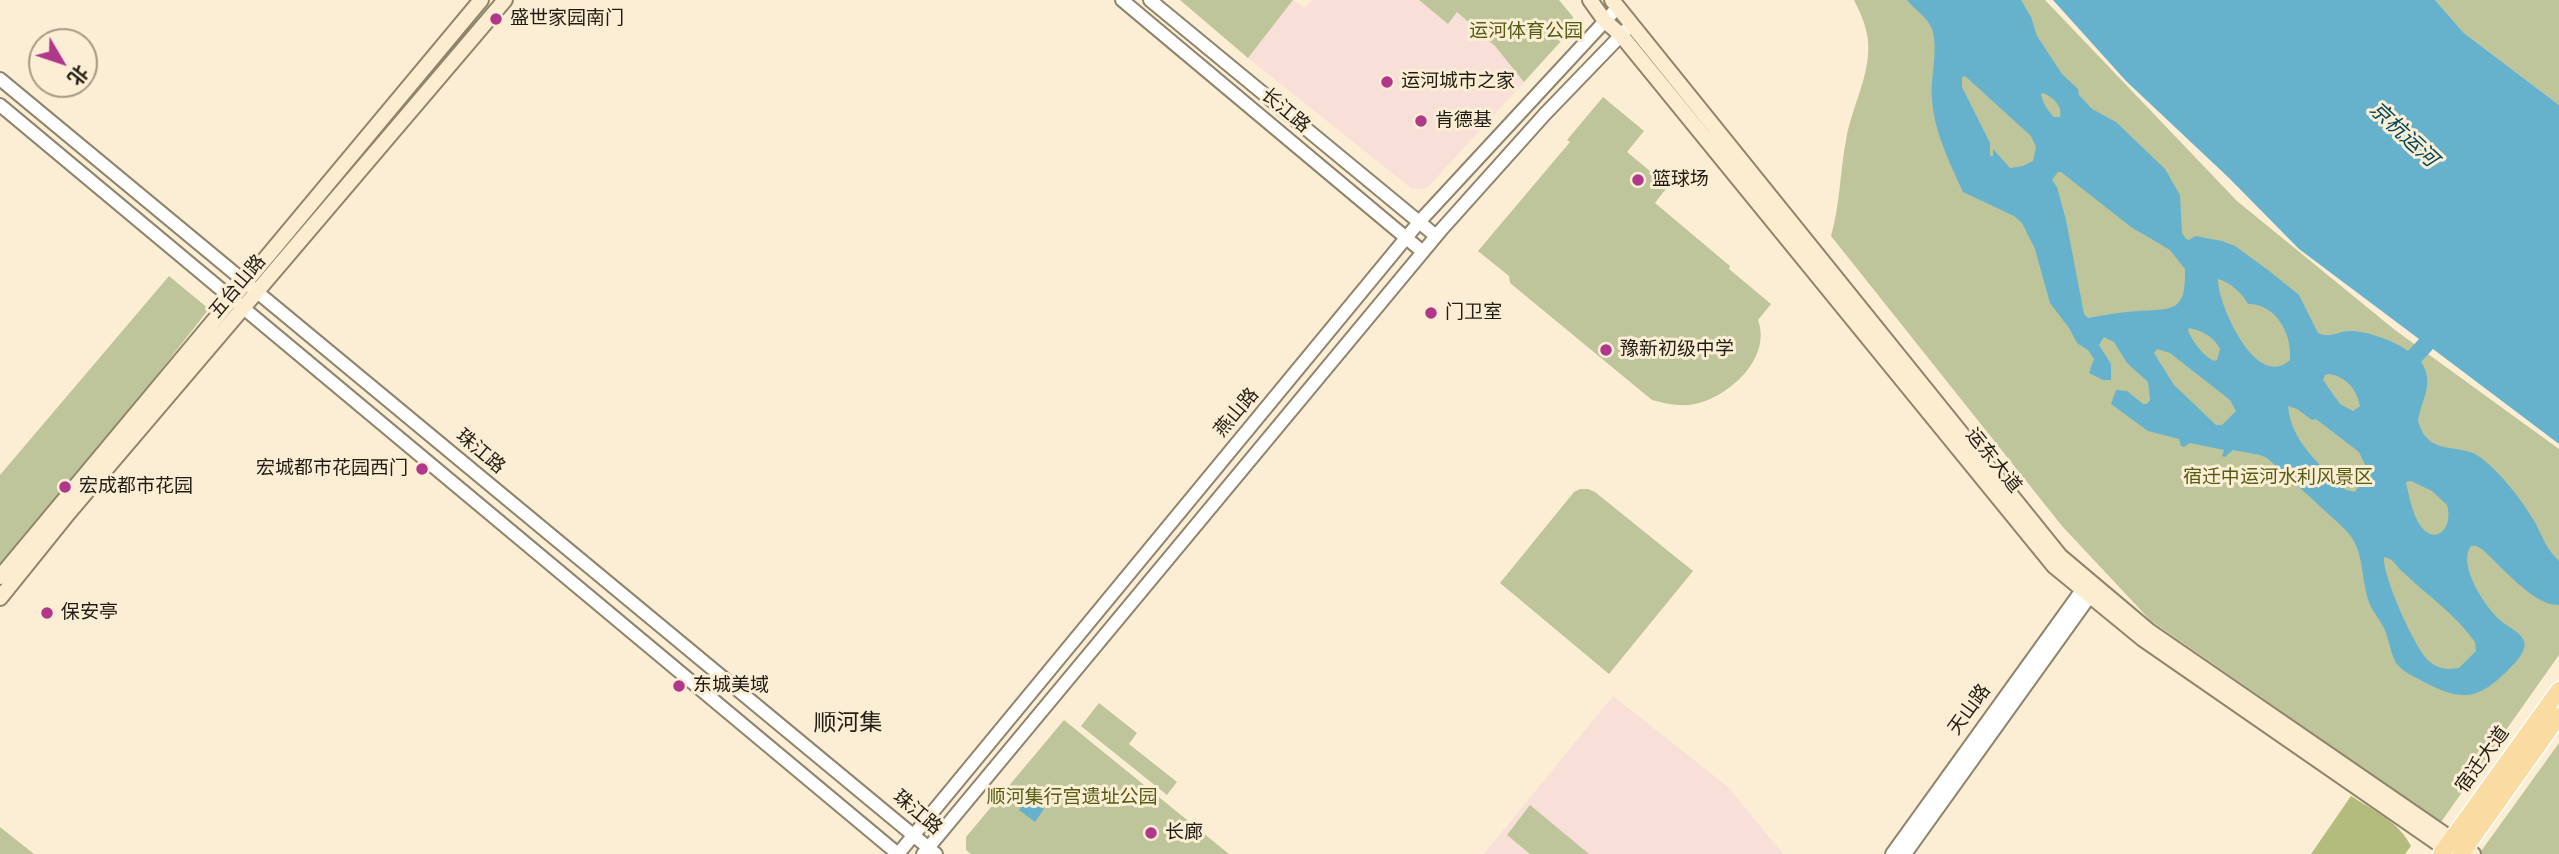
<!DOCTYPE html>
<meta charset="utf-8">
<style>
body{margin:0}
#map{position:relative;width:2559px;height:854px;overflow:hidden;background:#fbeed4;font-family:"DM Sans","Noto Sans SC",sans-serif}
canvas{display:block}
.north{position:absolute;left:28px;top:28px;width:70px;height:70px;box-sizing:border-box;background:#fbeed4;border:2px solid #a49a87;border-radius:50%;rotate:129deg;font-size:19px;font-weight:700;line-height:28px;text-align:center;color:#221d14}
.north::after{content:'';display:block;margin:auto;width:24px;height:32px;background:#b1378b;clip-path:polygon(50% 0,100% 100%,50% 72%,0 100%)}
</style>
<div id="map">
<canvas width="2559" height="854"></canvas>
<div class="north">北</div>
</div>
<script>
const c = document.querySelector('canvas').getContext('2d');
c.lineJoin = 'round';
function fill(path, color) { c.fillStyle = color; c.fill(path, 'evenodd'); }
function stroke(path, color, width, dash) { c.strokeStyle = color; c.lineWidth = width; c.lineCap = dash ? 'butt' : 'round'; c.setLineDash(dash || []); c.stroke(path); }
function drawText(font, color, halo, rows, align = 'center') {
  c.font = font + ' "DM Sans","Noto Sans SC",sans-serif'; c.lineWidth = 6; c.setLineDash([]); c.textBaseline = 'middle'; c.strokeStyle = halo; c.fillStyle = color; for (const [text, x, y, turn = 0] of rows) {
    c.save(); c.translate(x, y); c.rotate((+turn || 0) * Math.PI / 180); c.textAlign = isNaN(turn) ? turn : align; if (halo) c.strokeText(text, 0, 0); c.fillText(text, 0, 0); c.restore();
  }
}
const commercial = new Path2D(`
 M1293,0L1305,8L1312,0H1419L1448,23L1457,12L1495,46L1524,82L1428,187L1422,189L1411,188L1248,58Z
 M1613,696L1728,787L1783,854H1484Z`);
const green = new Path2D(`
 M1180,0H1293L1248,58Z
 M1419,0H1559L1573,17L1572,29L1524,82L1495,46L1457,12L1448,24Z
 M1854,0H2045L2237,201L2395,330L2559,449V655L2441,822L2150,620L2062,526L1831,236C1840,205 1840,172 1846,140C1851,108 1871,75 1868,41C1867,27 1860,12 1854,0Z
 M2435,0H2559V105L2464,33Z
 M1603,97L1644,131L1627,152L1668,186L1655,203L1730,266L1729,269L1771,304L1758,320C1772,358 1729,397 1695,404C1680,407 1667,404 1652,400L1510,283L1509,276L1478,251L1570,142L1567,140Z
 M169,276L209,309L94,455L0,567V475Z
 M1580,489H1588L1595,492L1693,571L1609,674L1500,583L1574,492Z
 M1099,703L1137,733L1129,744L1177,782L1167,795L1081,726Z
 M1064,720L1229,854H971L966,850V837Z
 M2559,743V854H2479Z
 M1530,805L1589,854H1530L1507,835Z
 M0,827L34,854H0Z`);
const forest = new Path2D(`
 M2351,796C2373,810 2399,822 2411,846L2405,854H2311Z`);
const water = new Path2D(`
 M1907,0H2021L2031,17L2037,36L2062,74L2078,89L2079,95L2092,109L2116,122L2165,169L2180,195L2182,233L2186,239L2189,240L2195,236L2222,241L2235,246L2268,270L2299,295L2318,333C2332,339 2337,331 2350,331C2367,331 2395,341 2408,351L2419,339L2299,249L2229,178L2126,81L2053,0H2435L2464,33L2559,105V444L2433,349L2421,362C2435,383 2422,398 2418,420C2427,458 2460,442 2480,457C2503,475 2521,499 2536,524C2543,538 2547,550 2559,561V605C2535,607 2500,565 2482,549L2476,546H2471C2457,564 2485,607 2500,620C2506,626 2521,632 2524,641C2527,651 2516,662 2510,668C2478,701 2462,702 2422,681C2413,676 2402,671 2396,663C2390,652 2389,639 2384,628C2380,620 2374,613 2370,605C2362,586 2364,562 2355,543C2349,531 2336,521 2326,512C2307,494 2287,476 2267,458L2260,455L2233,450L2225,457L2222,456L2224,450L2190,443L2184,447L2181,446L2179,439L2148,431L2111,404L2116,390L2127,391L2143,404H2147L2150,400L2148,382L2127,363L2114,342L2104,337L2099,345L2111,364V380H2103L2089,373L2094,359L2088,350L2077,343L2069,328L2050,303L2035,249L2022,223L2014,216L1963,192C1950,163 1934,132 1932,99C1930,78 1939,49 1932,29C1928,18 1914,9 1907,0ZM1965,76L2031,136L2036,147L2033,161L2023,166L2010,168L1993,149V156H1990V143L1962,87V77ZM2043,93C2053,97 2063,106 2060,117H2054C2047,110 2043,103 2041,94ZM2058,172H2061L2131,227L2170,250L2185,269C2186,312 2174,309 2138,311C2122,312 2105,315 2088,318L2084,314L2066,220L2057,187L2052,180ZM2218,279C2230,282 2243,294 2248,304C2276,304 2292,333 2290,360C2256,392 2217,302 2218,279ZM2189,328C2203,331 2214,337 2220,349L2217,360L2214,361C2202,355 2194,343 2188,331ZM2157,349L2170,353L2230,400L2236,411L2222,425H2216L2174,385L2154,353ZM2329,374C2348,377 2357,391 2360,406L2353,411L2340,404L2323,380L2325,375ZM2288,406L2297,409L2312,420L2316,419L2359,452L2368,471L2355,492L2346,490C2321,466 2291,442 2288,406ZM2411,481L2432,491L2447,505C2454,528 2435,547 2420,525C2412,513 2409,496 2406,482ZM2384,557C2395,559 2396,567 2404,573C2428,596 2456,615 2475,642L2476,651L2459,668C2447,670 2438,669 2429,661C2415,649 2382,575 2384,557Z
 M1029,797L1044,809L1035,822L1019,810Z`);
const tertiary = new Path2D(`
 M1122,0L1423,252
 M1150,0L1436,236
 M0,79L936,854
 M0,105L898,854L1420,221L1618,7
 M923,854L1442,229L1545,114L1627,29
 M1892,854L2082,590
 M1905,854L2090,596`);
const secondary = new Path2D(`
 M1590,0L1605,21L1621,35L2054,566L2143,639L2452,853
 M1612,0L2060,556L2149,631L2473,854
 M0,577L481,0
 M0,598L66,516L505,0`);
const primary = new Path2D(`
 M2441,854L2559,690
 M2461,854L2559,716`);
const markers = [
 [496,19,7,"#b1378b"],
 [1387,82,7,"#b1378b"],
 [1421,121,7,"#b1378b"],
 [1638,180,7,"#b1378b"],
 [1431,313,7,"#b1378b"],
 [1606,350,7,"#b1378b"],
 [422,469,7,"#b1378b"],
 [65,487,7,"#b1378b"],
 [47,613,7,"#b1378b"],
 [679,686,7,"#b1378b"],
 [1151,833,7,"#b1378b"]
];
const poiNames = [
 ["盛世家园南门",510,19],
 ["运河城市之家",1401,82],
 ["肯德基",1435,121],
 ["篮球场",1652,180],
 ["门卫室",1445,313],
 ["豫新初级中学",1620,350],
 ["宏城都市花园西门",408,469,"right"],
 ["宏成都市花园",79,487],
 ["保安亭",61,613],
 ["东城美域",693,686],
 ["长廊",1165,833]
];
const parkNames = [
 ["运河体育公园",1526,32],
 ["宿迁中运河水利风景区",2278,478],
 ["顺河集行宫遗址公园",1072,798]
];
const streetNames = [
 ["长江路",1285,111,40],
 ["五台山路",238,287,-50],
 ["燕山路",1237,413,-50],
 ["珠江路",480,452,40],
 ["运东大道",1993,461,51],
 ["天山路",1970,710,-54],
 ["宿迁大道",2483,760,-54],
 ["珠江路",917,813,40]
];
const waterNames = [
 ["京杭运河",2403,135,43]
];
const quarterNames = [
 ["顺河集",848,724]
];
fill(commercial, '#f8dfd7');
fill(green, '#bfc59a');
fill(forest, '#b3bc7c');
fill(water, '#66b2cd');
stroke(tertiary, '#8f846c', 16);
stroke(secondary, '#8f846c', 18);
stroke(primary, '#fff', 19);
stroke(tertiary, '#fff', 12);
stroke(secondary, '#fdedd0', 14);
stroke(primary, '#fadca2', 16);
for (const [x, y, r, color] of markers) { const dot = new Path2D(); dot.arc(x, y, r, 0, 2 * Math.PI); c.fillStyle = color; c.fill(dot); stroke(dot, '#fbeed4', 2.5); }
drawText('19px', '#221d14', '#fbeed4', poiNames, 'left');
drawText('19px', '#555c14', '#fbeed4', parkNames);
drawText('19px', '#221d14', '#fbeed4', streetNames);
drawText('italic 21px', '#00475a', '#fbeed4', waterNames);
drawText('23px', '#221d14', '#fbeed4', quarterNames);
</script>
